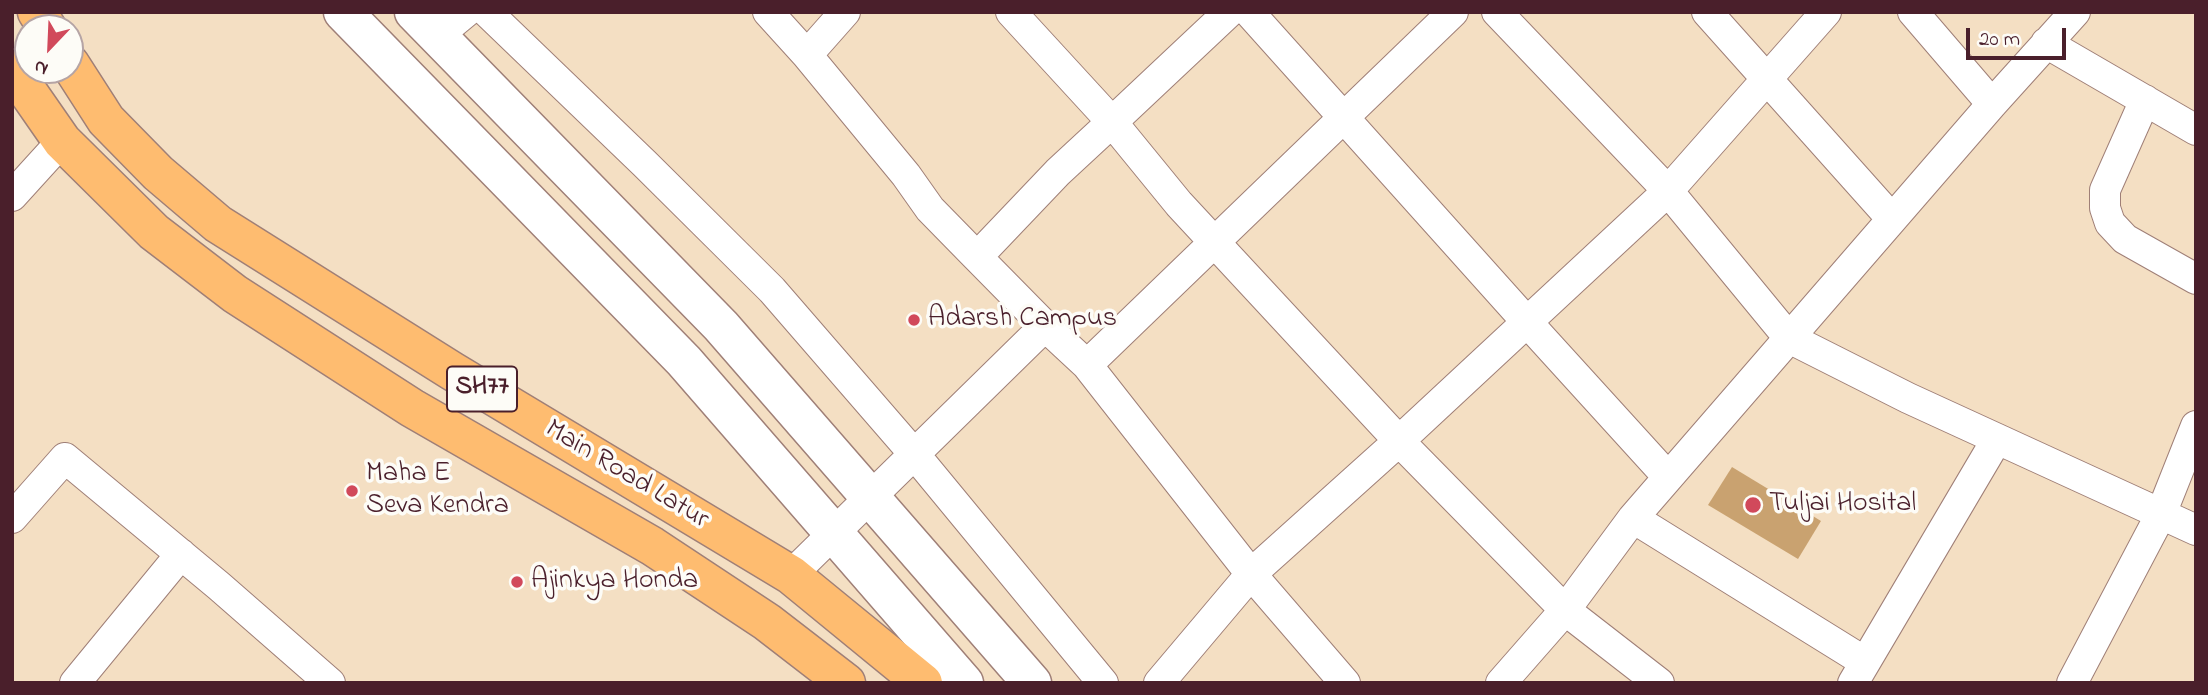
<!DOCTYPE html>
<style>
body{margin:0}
#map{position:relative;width:2208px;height:695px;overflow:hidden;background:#f4dfc3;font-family:"Indie Flower",sans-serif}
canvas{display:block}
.frame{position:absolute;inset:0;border:14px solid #4a1f2b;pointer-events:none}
.north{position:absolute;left:14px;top:14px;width:70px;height:70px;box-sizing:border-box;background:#fdfcf7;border:2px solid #b5a4a5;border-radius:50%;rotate:203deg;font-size:19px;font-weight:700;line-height:28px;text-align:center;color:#4a1f2b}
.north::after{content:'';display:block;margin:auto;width:24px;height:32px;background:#d1495b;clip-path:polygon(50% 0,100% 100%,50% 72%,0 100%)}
.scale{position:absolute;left:1966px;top:28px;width:100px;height:32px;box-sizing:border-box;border:4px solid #4a1f2b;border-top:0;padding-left:9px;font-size:21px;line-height:24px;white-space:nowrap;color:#4a1f2b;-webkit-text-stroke:5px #fdfcf7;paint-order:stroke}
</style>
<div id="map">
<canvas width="2208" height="695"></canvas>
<div class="frame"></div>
<div class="north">N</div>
<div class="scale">20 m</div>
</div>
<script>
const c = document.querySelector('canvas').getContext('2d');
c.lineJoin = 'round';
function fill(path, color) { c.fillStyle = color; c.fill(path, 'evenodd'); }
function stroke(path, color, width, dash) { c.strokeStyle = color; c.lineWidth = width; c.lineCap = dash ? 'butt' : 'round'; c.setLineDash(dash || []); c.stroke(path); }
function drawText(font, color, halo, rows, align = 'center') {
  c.font = font + ' "Indie Flower",sans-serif'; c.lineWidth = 7; c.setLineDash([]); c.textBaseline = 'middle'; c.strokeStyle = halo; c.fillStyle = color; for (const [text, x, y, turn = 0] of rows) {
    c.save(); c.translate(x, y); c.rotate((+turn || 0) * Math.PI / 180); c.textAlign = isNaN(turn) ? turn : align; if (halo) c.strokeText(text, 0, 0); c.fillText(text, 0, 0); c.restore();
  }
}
const building = new Path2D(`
 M1732,467L1821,521L1798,559L1708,505Z`);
const minor = new Path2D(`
 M487,12L645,164L772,290L915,455L1103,683
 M768,12L807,55
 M845,12L807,55L906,175L930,209L977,257
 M1011,12L1112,122L1058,172L977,257L1045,326
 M1229,12L1112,122L1179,204L1399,441L1527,322L1668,477
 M1249,12L1527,322L1668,191L1789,338L1908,398L2196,530
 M1497,12L1668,191L1826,12
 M1707,12L1892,219
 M1913,12L1992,104
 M437,36L466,12
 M2046,43L2196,130
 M2145,100L2105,190V208L2110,223L2125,239L2196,279
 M12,196L62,141
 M1087,365L1251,574L1345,683
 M12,518L65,458L219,586L330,683
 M1633,518L1865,662
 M791,575L1045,326L1087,365L1453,12
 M75,683L181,554
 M1159,683L1251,574L1399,441L1565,610L1659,683
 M1501,683L1565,610L1633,518L1992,104L2075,12
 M1853,683L1997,439
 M2072,683L2161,514L2196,426`);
const tertiary = new Path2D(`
 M343,12L684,361L964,683
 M414,12L721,326L1032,683`);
const primary = new Path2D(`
 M37,12L47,28
 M70,64L106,120L158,173L218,224L452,371L791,575L923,683
 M12,69L62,141L154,232L235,294L412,408L652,546L767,622L846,683`);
const markers = [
 [914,320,7,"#d1495b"],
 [352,491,7,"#d1495b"],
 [1753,505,9,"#d1495b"],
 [517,582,7,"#d1495b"]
];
const shields = [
 [482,389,70]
];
const shieldNames = [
 ["SH77",482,389]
];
const poiNames = [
 ["Adarsh Campus",928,320],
 ["Maha E",366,475],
 ["Seva Kendra",366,507],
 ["Tuljai Hosital",1769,505],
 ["Ajinkya Honda",531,582]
];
const streetNames = [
 ["Main Road Latur",626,476,31]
];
fill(building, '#c9a270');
stroke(minor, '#9f7f77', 32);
stroke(tertiary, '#9f7f77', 41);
stroke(primary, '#9f7f77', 41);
stroke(minor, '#fff', 30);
stroke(tertiary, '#fff', 38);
stroke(primary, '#febc70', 38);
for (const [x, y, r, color] of markers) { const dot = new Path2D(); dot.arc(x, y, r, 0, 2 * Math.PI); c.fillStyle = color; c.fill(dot); stroke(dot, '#fdfcf7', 2.5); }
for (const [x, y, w] of shields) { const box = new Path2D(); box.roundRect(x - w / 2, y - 22.5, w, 45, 5); c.fillStyle = '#fdfcf7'; c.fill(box); stroke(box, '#4a1f2b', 2); }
drawText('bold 26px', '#4a1f2b', null, shieldNames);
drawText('28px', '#4a1f2b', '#fdfcf7', poiNames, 'left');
drawText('28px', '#4a1f2b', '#fdfcf7', streetNames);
</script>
